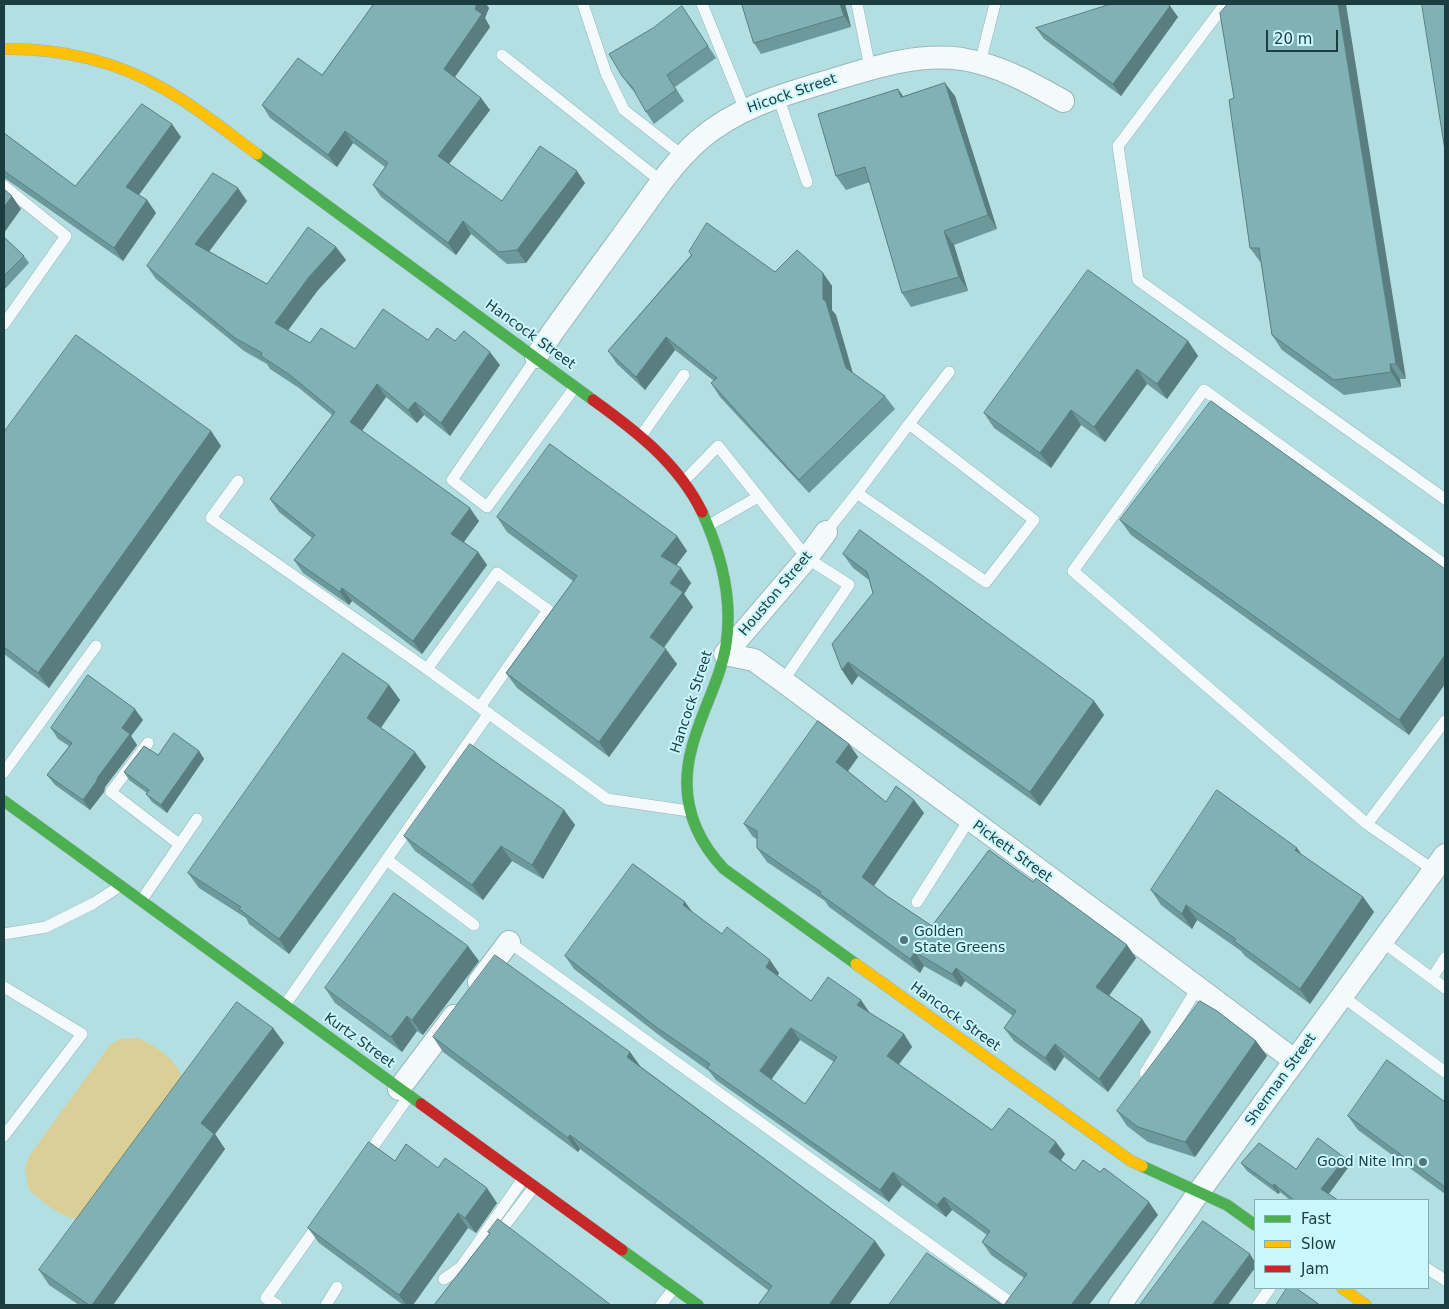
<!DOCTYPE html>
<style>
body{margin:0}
#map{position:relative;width:1449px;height:1309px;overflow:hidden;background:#b4dfe2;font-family:"DejaVu Sans",sans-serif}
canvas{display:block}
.frame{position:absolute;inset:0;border:5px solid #1b3d40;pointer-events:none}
.legend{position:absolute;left:1254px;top:1199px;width:175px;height:90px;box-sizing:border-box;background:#c9f7fb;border:1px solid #83adb0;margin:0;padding:6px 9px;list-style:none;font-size:15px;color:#1b3d40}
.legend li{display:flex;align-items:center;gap:10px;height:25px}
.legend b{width:25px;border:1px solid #83adb0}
.scale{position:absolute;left:1266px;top:30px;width:72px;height:22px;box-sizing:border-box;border:2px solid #1b3d40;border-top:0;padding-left:6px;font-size:15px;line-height:18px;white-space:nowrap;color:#1b3d40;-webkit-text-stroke:4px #c9f7fb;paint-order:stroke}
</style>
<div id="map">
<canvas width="1449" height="1309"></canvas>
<div class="frame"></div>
<ul class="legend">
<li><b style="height:6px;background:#4caf50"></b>Fast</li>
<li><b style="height:6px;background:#ffc107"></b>Slow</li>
<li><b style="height:6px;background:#c62828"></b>Jam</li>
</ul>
<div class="scale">20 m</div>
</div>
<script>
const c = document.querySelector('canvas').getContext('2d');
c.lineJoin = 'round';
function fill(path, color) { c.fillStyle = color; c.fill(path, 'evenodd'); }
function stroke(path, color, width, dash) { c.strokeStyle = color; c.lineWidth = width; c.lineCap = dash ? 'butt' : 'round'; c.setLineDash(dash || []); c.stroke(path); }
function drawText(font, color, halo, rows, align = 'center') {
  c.font = font + ' "DejaVu Sans",sans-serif'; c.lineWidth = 4; c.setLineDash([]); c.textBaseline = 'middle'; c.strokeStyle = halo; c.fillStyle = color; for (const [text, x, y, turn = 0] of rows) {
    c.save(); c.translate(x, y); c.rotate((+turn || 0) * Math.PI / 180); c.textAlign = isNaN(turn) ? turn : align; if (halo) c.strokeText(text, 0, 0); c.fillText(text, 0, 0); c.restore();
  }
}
const green = new Path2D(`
 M138,1038C155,1046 177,1059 182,1078L81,1219C61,1219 44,1202 29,1190L25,1168L29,1156L110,1045L120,1039Z`);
const lane = new Path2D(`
 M583,4L606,73L624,110L683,156
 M702,4L745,110
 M857,4L870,68
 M1225,4L1118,146L1138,280L1445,499
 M502,55L662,182
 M980,63L995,4
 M778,96L807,182
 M4,186L66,236L4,324
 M536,358L452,480L487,507L575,387
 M641,436L684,375
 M238,481L211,518L427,669
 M684,481L718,446L807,558L849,585L783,681
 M857,493L909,424
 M709,525L758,497
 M826,532L857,493L986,582L1034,520L909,424L949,372
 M480,707L548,610L497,573L427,669L607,799L689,811
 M148,743L111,792L179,844
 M4,772L96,646
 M1367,824L1073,571L1204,390L1445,565
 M387,860L474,925
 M1435,871L1367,824L1445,721
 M141,901L197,819
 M917,902L969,820
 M4,934L46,927L94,903L120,886
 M509,942L1014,1305
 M1383,942L1445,988
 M1432,978L1445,958
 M4,987L82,1034L4,1136
 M1342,996L1445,1072
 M285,1005L489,713
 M1145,1073L1198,987
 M365,1158L409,1096
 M496,1237L534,1187
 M1428,1269L1445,1280
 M444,1279L461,1267L523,1179
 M277,1305L266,1298L320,1222
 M326,1305L337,1287
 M661,1305L674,1288
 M1258,1305L1270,1288`);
const street = new Path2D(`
 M536,357L552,333C579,295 607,257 634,220C654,192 673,163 699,140C737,107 785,94 832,80C875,67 917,53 962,59C999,65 1031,83 1063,101
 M826,532L807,558L725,654L754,660L783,681C953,808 1126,932 1295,1061
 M479,982L509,942
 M399,1089L454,1016
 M1120,1305L1199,1192L1445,855`);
const fast = new Path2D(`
 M257,154L593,400
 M702,512C721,553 733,600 726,645C720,681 701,712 692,747C679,794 691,834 724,869L856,964
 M4,801L421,1104
 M1142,1166L1227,1205L1255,1225
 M622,1250L698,1305`);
const slow = new Path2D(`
 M4,49C60,48 117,61 166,90C198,108 227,132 257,154
 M856,964L1131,1161L1142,1166
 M1342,1288L1366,1305`);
const jam = new Path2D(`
 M593,400C636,431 678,463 702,512
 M421,1104L622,1250`);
const wall = new Path2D(`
 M374,4H486L489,8L485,18L490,27L455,77L481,98L490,110L449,164L502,201L585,183L526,263L507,264L471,234L456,255L381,197L373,185L385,167L353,143L337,167L270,118L262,105L322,75Z
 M742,4H845L851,27L761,54L754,43Z
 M1170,6L1178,17L1121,96L1044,39L1036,28Z
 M690,18L716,58L675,87L684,101L654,124L646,112L636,93L630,87L622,76Z
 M898,89L903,97L955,96L997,229L954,245L968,291L911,307L902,293L870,182L846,190L836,176Z
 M1234,98L1406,379H1400L1401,387L1344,395L1282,350L1272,335L1261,263L1250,248Z
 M4,133L75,186L181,137L139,195L147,200L156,213L123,261L6,179H4Z
 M247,201L209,251L267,284L336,247L346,260L318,290L288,330L310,343L355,349L428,340L455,341L500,365L450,436L424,415L417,423L386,397L362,431L479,521L464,542L478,552L487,565L422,654L352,601L349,605L303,573L294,560L312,538L279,512L270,499L332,415L299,388L270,369L267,364L244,351L156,279L147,266Z
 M4,237L24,256L29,263L4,290Z
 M689,252L775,272L823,273L832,286V310L836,315L853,373L885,396L895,409L809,493L720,397L711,383L714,381L675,350L645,390L617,364L608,351L691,255Z
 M1188,341L1198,356L1167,399L1147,384L1105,442L1081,425L1051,468L994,428L984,413Z
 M211,431L221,446L49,688L4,654V432Z
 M497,517L677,536L687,551L676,565L691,583L684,594L693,607L664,648L677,664L609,757L517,688L506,673L573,581L507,532Z
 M1120,520L1445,569V684L1409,735L1131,535Z
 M843,554L1094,701L1104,715L1040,806L858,676L852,685L842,670L873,593L869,580L853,568Z
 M389,685L400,700L381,728L426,767L289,954L249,924L246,918L199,888L188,873Z
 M143,720L131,736L137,745L105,787L104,792L90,810L55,785L47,775L69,746L58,739L51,728Z
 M849,744L858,757L848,771L886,802L914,800L924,813L874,886L887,896L932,926L1033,882L1127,945L1136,958L1109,995L1142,1019L1151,1032L1108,1092L1064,1057L1055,1071L1014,1041L1004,1028L1013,1016L965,981L961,987L924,966L920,973L829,907L825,901L767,862L757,848V839L753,837L744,824Z
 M199,751L204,759L167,813L152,802L146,794L147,793L129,780L124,772Z
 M564,810L575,825L543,879L512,861L483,900L415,851L404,836Z
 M1302,856L1363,897L1374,912L1310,1004L1245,956L1241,951L1197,920L1192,929L1161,905L1151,890Z
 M685,902L692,912L722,934L779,973L778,976L811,1001L870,1013L904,1034L912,1047L899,1064L992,1130L1065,1154L1061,1160L1075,1171L1158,1215L1024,1278L991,1255L982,1242L987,1235L952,1210L946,1217L902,1185L889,1202L716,1080L709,1071L664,1039L574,969L565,956ZM800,1040L834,1062L805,1104L771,1080Z
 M479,961L423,1035L417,1031L402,1052L335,1003L325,988Z
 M273,1028L284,1043L215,1134L225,1149L113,1305H79L49,1285L39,1270Z
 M433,1037L630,1052L640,1066L875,1241L885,1255L849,1305H758L769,1291L580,1149L578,1152L443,1052Z
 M1256,1041L1267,1056L1195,1157L1148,1142L1127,1126L1117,1111Z
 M1445,1102V1194L1358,1130L1348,1116Z
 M395,1161L438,1168L497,1203L476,1233L468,1228L413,1305H403L319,1243L308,1228Z
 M1241,1163L1296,1169L1350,1165L1329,1194L1338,1200H1290L1280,1192L1278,1194L1247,1171Z`);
const shadedWall = new Path2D(`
 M477,4H486L489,8L485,18L490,27L452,81L444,69Z
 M840,4H845L851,27L844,16Z
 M1338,4H1346L1406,379L1396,364Z
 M1170,6L1178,17L1121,96L1113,84Z
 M945,83L955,96L997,229L988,215Z
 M898,89L908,103L901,97Z
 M481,98L490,110L446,168L438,156Z
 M172,124L181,137L135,200L126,187Z
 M345,131L353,143L337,167L328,155Z
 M577,171L585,183L526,263L517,250Z
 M238,188L247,201L205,257L195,244Z
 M12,196L21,209L4,233V207Z
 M147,200L156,213L123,261L114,248Z
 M463,221L471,234L456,255L448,243Z
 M944,231L954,245L968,291L959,277Z
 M336,247L346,260L318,290L284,336L275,323L309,277Z
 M823,273L832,286V310L836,315L855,382L846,368L823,299Z
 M666,337L675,350L645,390L636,377Z
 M1188,341L1198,356L1167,399L1157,384Z
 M490,352L500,365L450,436L441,423Z
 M1390,364L1400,379L1401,387L1391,372Z
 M1137,369L1147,384L1105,442L1094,427Z
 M377,384L386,397L359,435L350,422Z
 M415,402L424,415L417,423L408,410Z
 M1071,410L1081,425L1051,468L1040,453Z
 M211,431L221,446L49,688L38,673Z
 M470,508L479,521L460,547L451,534Z
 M677,536L687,551L672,571L661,556Z
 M478,552L487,565L422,654L413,641Z
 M681,568L691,583L684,594L693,607L660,652L650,637L670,583Z
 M342,588L352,601L349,605L340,592Z
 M666,649L677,664L609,757L599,742Z
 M1445,655V684L1409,735L1399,720Z
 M848,662L858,676L852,685L842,670Z
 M389,685L400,700L377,733L367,718Z
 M1094,701L1104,715L1040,806L1030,792Z
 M135,709L143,720L131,736L137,745L105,787L104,792L90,810L83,800L98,777L122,728Z
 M849,744L858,757L845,775L836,762Z
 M199,751L204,759L167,813L161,805Z
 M415,752L426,767L289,954L279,939Z
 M914,800L924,813L871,890L862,877Z
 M564,810L575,825L543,879L532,865Z
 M501,846L512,861L483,900L472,885Z
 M1297,848L1307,862L1295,850Z
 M1363,897L1374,912L1310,1004L1300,989Z
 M685,902L694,914L683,905Z
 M1186,905L1197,920L1192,929L1182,914Z
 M1127,945L1136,958L1106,1000L1096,987Z
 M468,946L479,961L423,1035L412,1020Z
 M915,952L924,966L920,973L910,959Z
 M770,960L779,973L775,980L766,967Z
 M956,968L965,981L961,987L952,974Z
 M861,1000L870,1013L857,1005Z
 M407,1016L417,1031L402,1052L391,1037Z
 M1142,1019L1151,1032L1108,1092L1099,1079Z
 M273,1028L284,1043L215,1134L225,1149L113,1305H92L201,1123Z
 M791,1028L800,1040L768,1084L760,1071Z
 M904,1034L912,1047L896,1068L887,1056Z
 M1256,1041L1267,1056L1195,1157L1185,1142Z
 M1055,1044L1064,1057L1055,1071L1045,1058Z
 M630,1052L640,1066L637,1071L627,1057Z
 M570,1135L580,1149L578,1152L568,1138Z
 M1056,1142L1065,1154L1058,1164L1049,1152Z
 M1345,1158L1350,1165L1327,1196L1321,1189Z
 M893,1172L902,1185L889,1202L880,1190Z
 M1274,1184L1280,1192L1278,1194L1273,1186Z
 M487,1188L497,1203L476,1233L465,1218Z
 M944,1197L952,1210L946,1217L937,1205Z
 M1149,1202L1158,1215L1089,1305H1071Z
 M458,1213L468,1228L413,1305H406L399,1295Z
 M875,1241L885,1255L849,1305H829Z
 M1250,1254L1255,1262V1268L1228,1305H1212Z`);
const building = new Path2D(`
 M374,4H477L475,9L482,14L444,69L481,98L438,156L502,201L540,146L577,171L517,250L499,252L463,221L448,243L373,185L388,163L345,131L328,155L262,105L298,58L322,75Z
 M742,4H840L844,16L754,43Z
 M1111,4H1168L1170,6L1113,84L1036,28Z
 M1228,4H1338L1396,364H1390L1391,372L1334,380L1272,335L1259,248H1250L1229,100L1234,98L1220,13Z
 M1422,4H1445V150Z
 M682,6L708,46L667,75L676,90L646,112L632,87L622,76L609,54L653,28Z
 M945,83L988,215L944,231L959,277L902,293L865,167L836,176L818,114L898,89L901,97Z
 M142,104L172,124L126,187L147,200L114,248L4,171V133L75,186Z
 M213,173L238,188L195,244L267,284L308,227L336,247L309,277L275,323L310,343L321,328L355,349L383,309L428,340L437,328L455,341L464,331L490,352L441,423L415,402L408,410L377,384L350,422L470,508L451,534L478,552L413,641L342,588L340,592L294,560L315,535L270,499L335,412L290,375L261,356L262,353L235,338L147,266Z
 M4,189L12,196L4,207Z
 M707,223L775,272L797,250L823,273V299L826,302L846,368L885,396L799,480L711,383L717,378L666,337L636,377L608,351L692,255L689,252Z
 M4,237L24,256L4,276Z
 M1088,270L1188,341L1157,384L1137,369L1094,427L1071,410L1040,453L984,413Z
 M76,335L211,431L38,673L4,647V432Z
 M1211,401L1445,569V655L1399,720L1120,520Z
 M550,444L677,536L661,556L681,568L670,583L683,592L650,637L666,649L599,742L506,673L577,576L497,517Z
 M860,530L1094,701L1030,792L848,662L842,670L832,644L873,593L867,572L843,554Z
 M343,653L389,685L367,718L415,752L279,939L239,909L241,907L188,873Z
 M88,675L135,709L122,728L130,734L98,777L96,782L83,800L47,775L72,743L51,728Z
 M818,721L849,744L836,762L886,802L896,786L914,800L862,877L887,896L932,926L989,850L1033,882L1036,878L1127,945L1096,987L1142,1019L1099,1079L1055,1044L1045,1058L1004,1028L1016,1011L956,968L952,974L915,952L910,959L820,894L821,892L757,848V831L744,824Z
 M174,733L199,751L161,805L146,794L149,790L124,772L144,746L158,755Z
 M470,744L564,810L532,865L501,846L472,885L404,836Z
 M1217,790L1297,848L1295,850L1363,897L1300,989L1234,941L1236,939L1186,905L1182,914L1151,890Z
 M633,864L685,902L683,905L722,934L727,927L770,960L766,967L811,1001L828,977L861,1000L857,1005L904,1034L887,1056L992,1130L1009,1108L1056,1142L1049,1152L1075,1171L1083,1160L1100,1172L1104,1168L1149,1202L1071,1305H1004L1027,1274L982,1242L990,1231L944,1197L937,1205L893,1172L880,1190L707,1068L710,1064L656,1027L565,956ZM791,1028L837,1057L805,1104L760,1071Z
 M394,893L468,946L412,1020L407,1016L391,1037L325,988Z
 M495,955L630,1052L627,1057L875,1241L829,1305H758L772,1286L570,1135L568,1138L433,1037Z
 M1200,1001L1217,1011L1256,1041L1185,1142L1138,1127L1117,1111Z
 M237,1002L273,1028L201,1123L214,1134L92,1305H89L39,1270Z
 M1387,1060L1445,1102V1187L1348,1116Z
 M1318,1138L1345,1158L1321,1189L1338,1200H1294L1274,1184L1273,1186L1241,1163L1259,1143L1296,1169Z
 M369,1142L395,1161L406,1144L438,1168L445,1158L487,1188L465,1218L458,1213L399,1295L308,1228Z
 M498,1219L611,1305H434L490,1233L488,1232Z
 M1203,1221L1250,1254L1212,1305H1140Z
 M927,1253L1002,1305H889Z
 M1287,1288H1296L1320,1305H1276Z`);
const markers = [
 [904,940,5,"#517679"],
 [1423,1162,5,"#517679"]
];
const streetNames = [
 ["Hicock Street",792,94,-19],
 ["Hancock Street",530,335,36],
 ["Houston Street",776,594,-50],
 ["Hancock Street",692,702,-72],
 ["Pickett Street",1012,852,36],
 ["Hancock Street",955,1017,36],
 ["Kurtz Street",359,1041,36],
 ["Sherman Street",1281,1080,-54]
];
const poiNames = [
 ["Golden",914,932],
 ["State Greens",914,948],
 ["Good Nite Inn",1413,1162,"right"]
];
fill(green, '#d9cf97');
stroke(lane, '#95b7ba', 12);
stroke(street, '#95b7ba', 24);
stroke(fast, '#95b7ba', 12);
stroke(slow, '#95b7ba', 12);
stroke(jam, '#95b7ba', 12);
stroke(lane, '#f4fafb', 11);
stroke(street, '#f4fafb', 22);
stroke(fast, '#4caf50', 11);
stroke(slow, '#ffc107', 11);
stroke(jam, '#c62828', 11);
fill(wall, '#6e999c');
fill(shadedWall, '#5a7d7f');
fill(building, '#80b2b5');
stroke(building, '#5a7d7f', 1);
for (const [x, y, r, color] of markers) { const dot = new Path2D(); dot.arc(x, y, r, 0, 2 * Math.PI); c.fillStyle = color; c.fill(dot); stroke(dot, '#c9f7fb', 2); }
drawText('14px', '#1b3d40', '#c9f7fb', streetNames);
drawText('14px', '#1b3d40', '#c9f7fb', poiNames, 'left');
</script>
